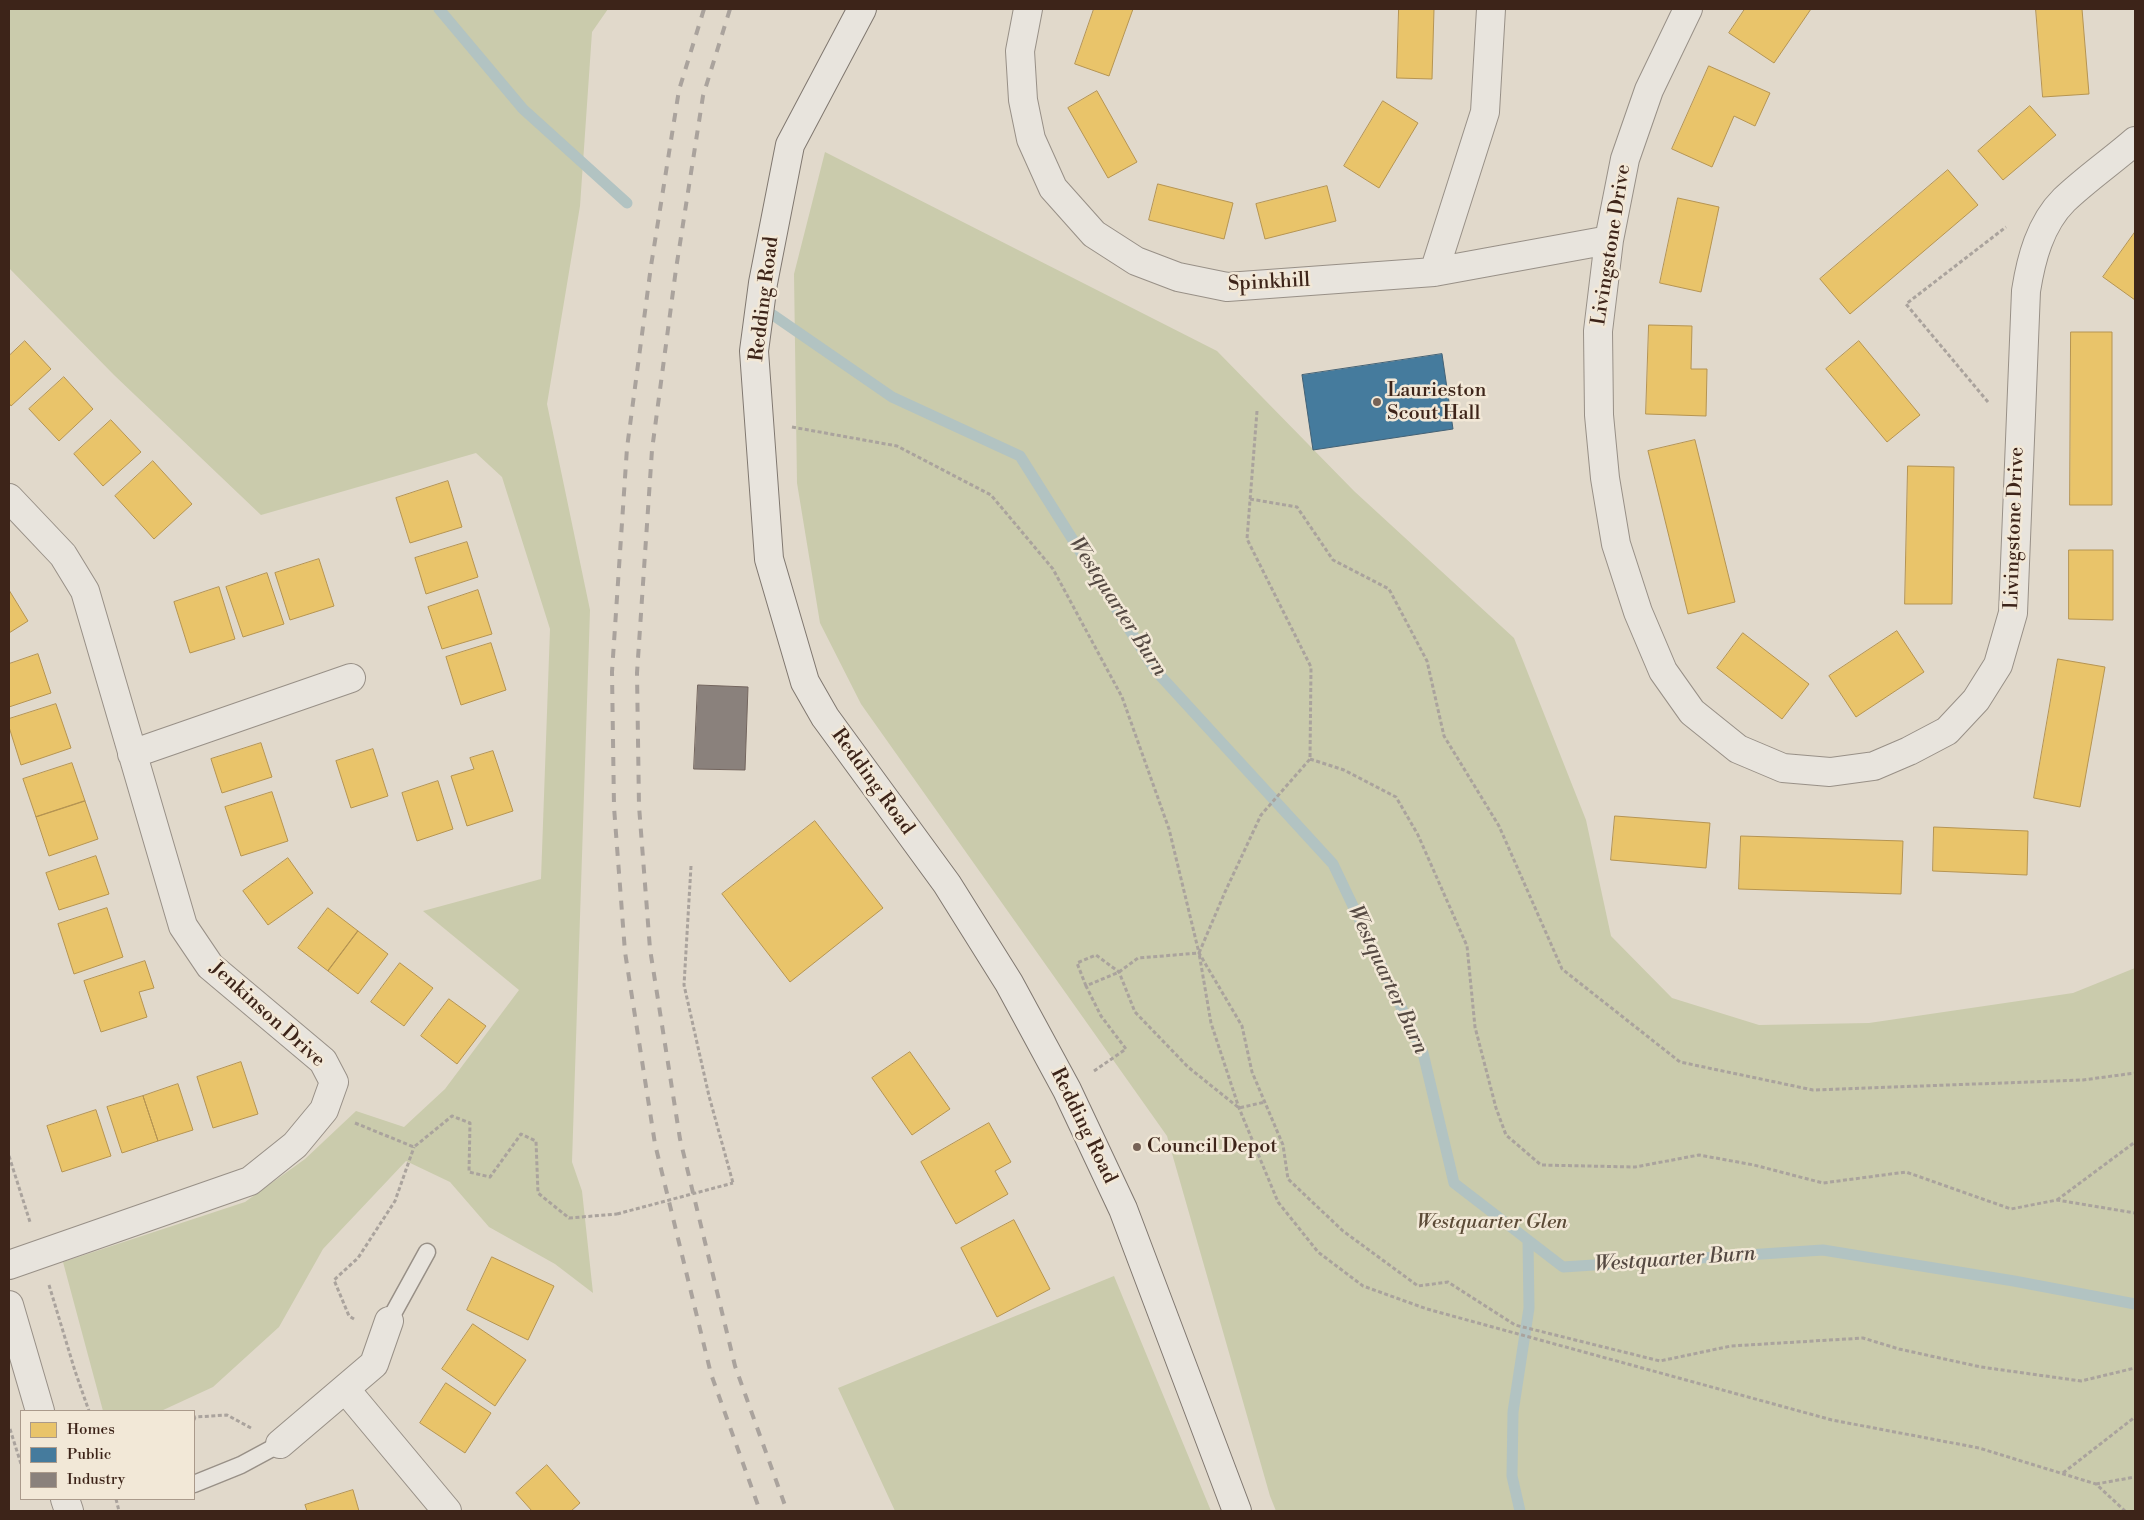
<!DOCTYPE html>
<style>
body{margin:0}
#map{position:relative;width:2144px;height:1520px;overflow:hidden;background:#e1d9cb;font-family:"Libre Bodoni",serif}
canvas{display:block}
.frame{position:absolute;inset:0;border:10px solid #3d2419;pointer-events:none}
.legend{position:absolute;left:20px;top:1410px;width:175px;height:90px;box-sizing:border-box;background:#f2e8d7;border:1px solid #aa9a8b;margin:0;padding:6px 9px;list-style:none;font-size:15px;color:#3d2419}
.legend li{display:flex;align-items:center;gap:10px;height:25px}
.legend b{width:25px;border:1px solid #aa9a8b}
</style>
<div id="map">
<canvas width="2144" height="1520"></canvas>
<div class="frame"></div>
<ul class="legend">
<li><b style="height:14px;background:#e9c46a"></b>Homes</li>
<li><b style="height:14px;background:#457b9d"></b>Public</li>
<li><b style="height:14px;background:#8a817c"></b>Industry</li>
</ul>
</div>
<script>
const c = document.querySelector('canvas').getContext('2d');
c.lineJoin = 'round';
function fill(path, color) { c.fillStyle = color; c.fill(path, 'evenodd'); }
function stroke(path, color, width, dash) { c.strokeStyle = color; c.lineWidth = width; c.lineCap = dash ? 'butt' : 'round'; c.setLineDash(dash || []); c.stroke(path); }
function drawText(font, color, halo, rows, align = 'center') {
  c.font = font + ' "Libre Bodoni",serif'; c.lineWidth = 5; c.setLineDash([]); c.textBaseline = 'middle'; c.strokeStyle = halo; c.fillStyle = color; for (const [text, x, y, turn = 0] of rows) {
    c.save(); c.translate(x, y); c.rotate((+turn || 0) * Math.PI / 180); c.textAlign = isNaN(turn) ? turn : align; if (halo) c.strokeText(text, 0, 0); c.fillText(text, 0, 0); c.restore();
  }
}
const green = new Path2D(`
 M9,9H608L592,32L580,206L547,404L590,610L572,1162L582,1191L593,1293L555,1264L489,1227L450,1182L406,1161L323,1249L279,1327L213,1387L161,1411H103L63,1262L245,1202L305,1159L356,1111L404,1127L445,1089L519,990L423,911L541,879L550,629L502,477L476,453L261,515L114,375L9,268Z
 M825,152L1217,351L1354,491L1514,638L1586,820L1611,936L1672,998L1759,1025L1869,1023L2073,993L2135,968V1511H1276L1270,1496L1167,1136L861,704L820,623L797,483L794,274Z
 M1114,1276L1211,1511H895L838,1388Z`);
const homes = new Path2D(`
 M1094,9H1133L1109,76L1075,64Z
 M1399,9H1434L1432,79L1397,78Z
 M1745,9H1811L1774,63L1729,33Z
 M2036,9H2082L2089,94L2043,97Z
 M1709,66L1770,93L1755,126L1734,116L1712,167L1672,149Z
 M1097,91L1137,162L1108,178L1068,108Z
 M1383,101L1418,123L1379,188L1344,166Z
 M2030,106L2056,135L2003,180L1978,151Z
 M1948,170L1978,205L1850,314L1820,279Z
 M1158,184L1233,203L1224,239L1149,220Z
 M1327,186L1336,221L1265,239L1256,204Z
 M1678,198L1719,207L1701,292L1660,283Z
 M2135,232V300L2103,277Z
 M1649,325L1692,326L1691,369H1707L1706,416L1646,414Z
 M2071,332H2112V505H2070Z
 M25,341L51,369L11,406L9,403V356Z
 M1859,341L1920,415L1887,442L1826,369Z
 M64,377L93,409L59,441L29,409Z
 M111,420L141,452L103,486L74,454Z
 M1695,440L1735,602L1688,614L1648,451Z
 M153,461L192,504L154,539L115,496Z
 M1908,466L1954,467L1952,604H1905Z
 M448,481L462,527L410,543L396,498Z
 M467,542L478,577L426,594L415,558Z
 M2069,550H2113V620L2069,619Z
 M319,559L334,606L290,620L275,573Z
 M267,573L284,624L243,637L226,587Z
 M219,587L235,639L190,653L174,602Z
 M9,590L28,621L9,633Z
 M478,590L492,634L442,649L428,607Z
 M1897,631L1924,672L1856,717L1829,676Z
 M1743,633L1809,684L1782,719L1717,668Z
 M491,643L506,690L461,705L446,657Z
 M38,654L51,693L9,707V664Z
 M2058,659L2105,667L2080,807L2034,798Z
 M56,704L71,748L21,765L9,727V719Z
 M261,743L272,777L222,793L211,759Z
 M373,749L388,796L351,808L336,761Z
 M493,751L513,811L467,826L451,776L474,769L470,758Z
 M72,763L85,801L36,817L23,779Z
 M438,781L453,829L417,841L402,793Z
 M272,792L288,841L241,856L225,807Z
 M85,801L98,839L49,856L36,817Z
 M1615,816L1710,823L1706,868L1611,860Z
 M815,821L883,908L790,982L722,894Z
 M1934,827L2028,831L2027,875L1933,871Z
 M1741,836L1903,841L1901,894L1739,889Z
 M96,856L109,894L59,910L46,873Z
 M288,858L313,893L268,925L243,891Z
 M107,908L123,957L74,974L58,924Z
 M328,908L358,931L328,971L298,948Z
 M358,931L388,954L358,994L328,971Z
 M145,961L154,988L139,992L147,1017L101,1032L84,981Z
 M400,963L433,988L404,1026L371,1002Z
 M449,999L486,1026L457,1064L421,1036Z
 M910,1052L950,1109L912,1135L872,1078Z
 M241,1062L258,1114L213,1128L197,1077Z
 M178,1084L193,1130L158,1141L143,1096Z
 M143,1096L158,1141L122,1153L107,1107Z
 M96,1110L111,1156L62,1172L47,1126Z
 M989,1123L1011,1162L995,1171L1008,1194L956,1224L921,1162Z
 M1014,1220L1050,1289L997,1317L961,1248Z
 M492,1257L554,1286L528,1340L467,1310Z
 M473,1324L526,1360L495,1406L442,1369Z
 M446,1383L491,1413L465,1453L420,1423Z
 M547,1465L580,1503L571,1511H532L516,1493Z
 M353,1490L359,1511H307L305,1505Z`);
const public = new Path2D(`
 M1442,354L1453,429L1313,450L1302,375Z`);
const industry = new Path2D(`
 M698,685L748,687L745,770L694,769Z`);
const stream = new Path2D(`
 M439,9L523,109L627,203
 M773,315L892,397L1020,456L1155,670L1333,864L1423,1053L1454,1183L1563,1267L1823,1250L2014,1281L2135,1304
 M1520,1511L1512,1476L1513,1412L1529,1308L1528,1240`);
const path = new Path2D(`
 M1988,402L1906,304L2006,227
 M1257,411L1247,539L1311,667L1310,759L1261,815L1225,892L1199,953L1211,1023L1239,1108L1278,1202L1318,1252L1363,1286L1427,1309L1832,1420L1979,1448L2096,1484L2125,1511
 M792,427L897,446L991,495L1053,569L1122,697L1169,829L1199,953L1242,1026L1252,1072L1283,1145L1288,1179L1343,1231L1418,1286L1448,1282L1515,1325L1660,1361L1731,1346L1863,1338L1899,1349L1981,1367L2081,1381L2135,1368
 M1250,499L1297,507L1333,560L1389,589L1427,661L1444,736L1499,826L1562,969L1680,1062L1813,1090L2083,1080L2135,1073
 M1310,759L1344,770L1396,797L1418,835L1467,946L1475,1027L1496,1108L1506,1135L1541,1165L1635,1167L1699,1155L1754,1165L1823,1183L1906,1172L2011,1209L2057,1200L2135,1213
 M691,866L684,985L709,1096L733,1183
 M1086,986L1077,963L1096,955L1119,972L1135,1012L1188,1067L1239,1108L1265,1102
 M1094,1071L1126,1049L1101,1016L1086,986L1119,972L1138,958L1199,953
 M355,1123L414,1147L452,1116L470,1123L469,1172L490,1177L521,1134L536,1141L538,1193L569,1218L617,1214
 M9,1156L30,1222
 M2057,1200L2135,1142
 M49,1285L75,1371L89,1411
 M354,1319L349,1316L334,1280L358,1258L395,1201L414,1147
 M194,1420L195,1417L227,1415L251,1428
 M10,1429L21,1464
 M2063,1473L2135,1417
 M2096,1484L2135,1477
 M116,1499L119,1511`);
const service = new Path2D(`
 M389,1321L427,1252
 M194,1484L241,1465L280,1444`);
const minor = new Path2D(`
 M1028,9L1020,51L1023,100L1031,139L1053,188L1094,234L1136,261L1178,277L1227,287L1434,272L1609,240
 M1688,9L1649,90L1625,159L1609,240L1598,331L1599,415L1605,478L1616,544L1638,612L1663,671L1692,712L1738,749L1783,768L1830,772L1874,766L1909,751L1947,731L1976,700L1998,665L2013,613L2026,291C2031,259 2040,224 2064,200C2086,179 2112,161 2135,141
 M1434,272L1485,112L1491,9
 M9,498L63,555L85,591L183,926L210,966L323,1061L334,1082L324,1110L295,1145L250,1181L9,1265
 M132,754L351,678
 M346,1390L447,1511
 M280,1444L374,1364L389,1321`);
const tertiary = new Path2D(`
 M9,1305L40,1411
 M65,1499L69,1511`);
const secondary = new Path2D(`
 M862,9L790,145L763,283L754,351L769,559L805,682L825,717L947,884L1009,983L1067,1090L1123,1209L1237,1511`);
const rail = new Path2D(`
 M704,9L679,90L651,266L627,448L612,672L614,807L625,952L655,1144L711,1374L760,1511
 M730,9L703,96L676,269L652,450L637,673L639,806L650,949L680,1139L735,1366L787,1511`);
const pathBridge = new Path2D(`
 M617,1214L733,1183`);
const markers = [
 [1377,402,5,"#766357"],
 [1137,1147,5,"#766357"]
];
const streetNames = [
 ["Livingstone Drive",1612,245,-81],
 ["Spinkhill",1269,283,-3],
 ["Redding Road",765,299,-83],
 ["Livingstone Drive",2015,528,-88],
 ["Redding Road",872,782,54],
 ["Jenkinson Drive",267,1015,42],
 ["Redding Road",1083,1126,64]
];
const poiNames = [
 ["Laurieston",1387,391],
 ["Scout Hall",1387,414],
 ["Council Depot",1147,1147]
];
const parkNames = [
 ["Westquarter Glen",1492,1223]
];
const waterNames = [
 ["Westquarter Burn",1117,607,57],
 ["Westquarter Burn",1387,980,65],
 ["Westquarter Burn",1675,1260,-4]
];
fill(green, '#cacbac');
fill(homes, '#e9c46a');
stroke(homes, '#b59452', 1);
fill(public, '#457b9d');
stroke(public, '#436175', 1);
fill(industry, '#8a817c');
stroke(industry, '#73655e', 1);
stroke(stream, '#b2c3c2', 11);
stroke(service, '#989087', 19);
stroke(minor, '#989087', 30);
stroke(tertiary, '#989087', 30);
stroke(secondary, '#807870', 30);
stroke(path, '#aaa39d', 3, [4, 2.5]);
stroke(service, '#e8e4dd', 16);
stroke(minor, '#e8e4dd', 28);
stroke(tertiary, '#e8e4dd', 28);
stroke(secondary, '#e8e4dd', 28);
stroke(rail, '#aaa39d', 4, [9, 9]);
stroke(pathBridge, '#aaa39d', 3, [4, 2.5]);
for (const [x, y, r, color] of markers) { const dot = new Path2D(); dot.arc(x, y, r, 0, 2 * Math.PI); c.fillStyle = color; c.fill(dot); stroke(dot, '#f2e8d7', 2); }
drawText('20px', '#3d2419', '#f2e8d7', streetNames);
drawText('20px', '#3d2419', '#f2e8d7', poiNames, 'left');
drawText('italic 20px', '#5c4b37', '#f2e8d7', parkNames);
drawText('italic 21px', '#554942', '#f2e8d7', waterNames);
</script>
